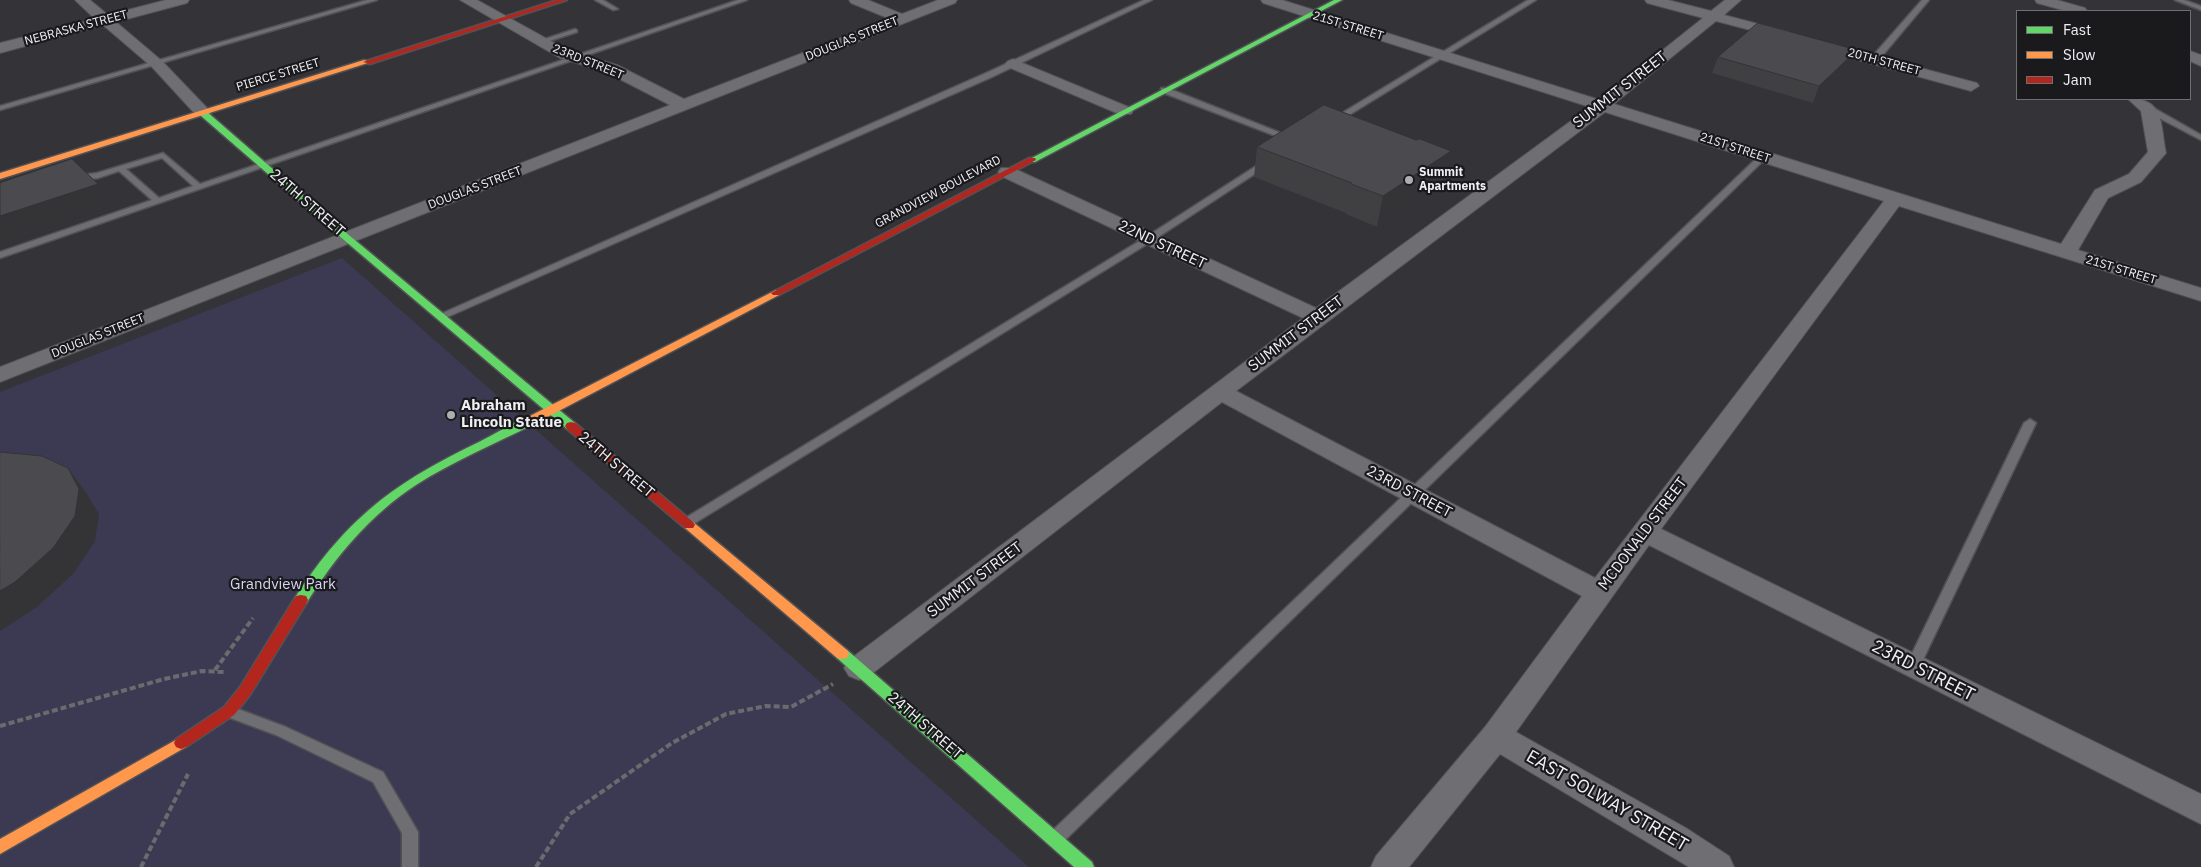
<!DOCTYPE html>
<style>
body{margin:0}
#map{position:relative;width:2201px;height:867px;overflow:hidden;background:#333338;font-family:"IBM Plex Sans",sans-serif}
canvas{display:block}
.legend{position:absolute;left:2016px;top:10px;width:175px;height:90px;box-sizing:border-box;background:#1a1a1d;border:1px solid #6f6f73;margin:0;padding:6px 9px;list-style:none;font-size:15px;color:#efeff4}
.legend li{display:flex;align-items:center;gap:10px;height:25px}
.legend b{width:25px;border:1px solid #6f6f73}
</style>
<div id="map">
<canvas width="2201" height="867"></canvas>
<ul class="legend">
<li><b style="height:6px;background:#63d668"></b>Fast</li>
<li><b style="height:6px;background:#ff974d"></b>Slow</li>
<li><b style="height:6px;background:#b3261e"></b>Jam</li>
</ul>
</div>
<script>
const c = document.querySelector('canvas').getContext('2d');
c.lineJoin = 'round';
function fill(path, color) { c.fillStyle = color; c.fill(path, 'evenodd'); }
function stroke(path, color, width, dash) { c.strokeStyle = color; c.lineWidth = width; c.lineCap = dash ? 'butt' : 'round'; c.setLineDash(dash || []); c.stroke(path); }
function drawText(font, color, halo, rows, align = 'center') {
  c.font = font + ' "IBM Plex Sans",sans-serif'; c.lineWidth = 4.5; c.setLineDash([]); c.textBaseline = 'middle'; c.strokeStyle = halo; c.fillStyle = color; for (const [text, x, y, turn = 0] of rows) {
    c.save(); c.translate(x, y); c.rotate((+turn || 0) * Math.PI / 180); c.textAlign = isNaN(turn) ? turn : align; if (halo) c.strokeText(text, 0, 0); c.fillText(text, 0, 0); c.restore();
  }
}
const green = new Path2D(`
 M342,258L1029,867H0V392Z`);
const path = new Path2D(`
 M215,670L253,618
 M0,726L164,679L202,671L224,672
 M141,867L188,774
 M536,867L570,814L672,743L726,714L766,706L791,707L833,684`);
const lane = new Path2D(`
 M367,0H377L0,110V106Z
 M595,0H603L618,9L613,10Z
 M738,0H747L0,258V252L152,200L119,171L98,178L77,181L74,180V176L97,173L163,153L200,184ZM162,158L193,186L159,198L126,169Z
 M1144,0H1152L992,77L445,318H437L436,316L986,73Z
 M1528,0H1536L1336,123L1329,121Z
 M1922,0H1929L1877,62H1871V58Z
 M2175,0H2184L2201,6V10Z
 M575,29L577,30V32L540,44L536,42Z
 M1161,88H1167L1296,139L1289,141L1161,92Z
 M2146,107H2152L2201,135V140L2146,111Z
 M1760,155H1766L1767,157L1063,842L1057,844L1051,842L1049,837L1051,832Z
 M1267,159L1270,160V164L1152,241L690,526H682L680,523L682,520L1146,237Z
 M2030,419L2036,423L1920,666L1918,670L1913,672L1908,670L1906,666L2024,423Z
 M230,706L286,727L383,772L418,832V867H402V833L373,782L276,735L225,716L223,712L225,708Z`);
const street = new Path2D(`
 M75,0H90L108,15L166,0H189L187,3L116,22L162,61L209,110L211,113L209,116H197L152,67L103,25L0,53V43L95,19Z
 M460,0H477L569,51L617,65L684,99L890,19L851,3L849,0H868L902,14L938,0H957L955,3L0,382V367L670,105L606,72L560,58Z
 M1261,0H1282L1600,100L1703,18L1647,3L1645,0H1668L1711,11L1725,0H1741L1724,15L1789,32L1791,35L1789,38L1784,39L1716,21L1614,104L2061,244L2095,190L2129,174L2148,152L2141,111L2128,99C2165,97 2160,124 2166,153L2141,182L2108,198L2078,250L2201,288V301L1899,206L1661,529L2201,794V824L1649,545L1516,732L1686,828L1729,856L1734,867H1689L1500,754L1409,867H1371L1376,856L1485,727L1582,596L1222,402L869,676L859,680L849,676L844,668L849,660L1303,318L1001,176L998,172L1001,168H1013L1316,308L1590,107L1263,3ZM1605,112L1884,201L1595,578L1236,391Z
 M2035,0H2057L2085,8L2087,11H2066L2037,3Z
 M1823,42L1977,83L1979,86L1971,91L1818,49L1816,46L1818,43Z
 M2190,51L2201,55V66L2190,61Z
 M1013,59L1131,108L1133,111L1131,114H1119L1008,67L1005,64L1008,61Z`);
const fast = new Path2D(`
 M1334,0H1342L1035,162H1029L1028,160Z
 M200,111H206L350,236L575,423L577,426L575,429H567L344,240L200,115Z
 M530,417L534,418L536,421L534,424C495,444 453,461 416,485C370,515 335,557 306,604L301,605L296,604L294,600L296,596C347,518 395,482 479,442C495,434 513,422 530,417Z
 M842,649L847,650L1092,862L1094,867H1074L837,658L835,654L837,650Z`);
const slow = new Path2D(`
 M364,60L371,62L0,179V173Z
 M776,290L781,293L779,295L534,424H526L524,421L526,418Z
 M689,521L693,522L847,650L849,654L847,658L842,659L837,658L685,528L683,525L685,522Z
 M181,737L186,739L188,743L186,747L0,854V839Z`);
const jam = new Path2D(`
 M557,0H567L370,64L363,62Z
 M1029,158H1035L1036,160L779,295H773L771,293Z
 M571,422L575,423L693,522L695,525L693,528H685L567,429L565,426L567,423Z
 M301,595L306,596L308,600L306,604L250,695L234,715L186,747L181,749L176,747L174,743L176,739L224,707L240,687L296,596Z`);
const wall = new Path2D(`
 M1718,57L1850,65L1813,103L1712,73Z
 M1257,147L1445,180L1377,227L1346,214V213L1254,177Z`);
const shadedWall = new Path2D(`
 M1857,50L1850,65L1813,103L1819,86Z
 M1451,151L1445,180L1377,227L1383,196Z
 M98,184L112,206L0,245V216Z
 M68,468L87,494L99,514L95,541L74,573L37,607L0,631V591Z`);
const building = new Path2D(`
 M1758,23L1857,50L1819,86L1718,57Z
 M1324,105L1416,140L1420,139L1451,151L1383,196L1351,184L1352,183L1257,147Z
 M72,159L98,184L0,216V183Z
 M0,452L42,456L68,468L79,489L75,516L53,548L15,582L0,591Z`);
const markers = [
 [1409,180,5,"#adadb2"],
 [451,415,5,"#adadb2"]
];
const farStreetnames = [
 ["21ST STREET",1348,26,17],
 ["NEBRASKA STREET",76,28,-15],
 ["DOUGLAS STREET",852,39,-22],
 ["23RD STREET",588,62,22],
 ["20TH STREET",1884,62,15],
 ["PIERCE STREET",278,75,-17],
 ["21ST STREET",1735,148,18],
 ["DOUGLAS STREET",475,188,-21],
 ["GRANDVIEW BOULEVARD",938,192,-28],
 ["21ST STREET",2121,270,17],
 ["DOUGLAS STREET",98,336,-22]
];
const farPoinames = [
 ["Summit",1419,173],
 ["Apartments",1419,187]
];
const streetNames = [
 ["SUMMIT STREET",1620,90,-38],
 ["24TH STREET",307,203,41],
 ["22ND STREET",1162,245,25],
 ["SUMMIT STREET",1296,334,-37],
 ["24TH STREET",616,465,40],
 ["23RD STREET",1409,492,28],
 ["MCDONALD STREET",1643,534,-53],
 ["SUMMIT STREET",975,580,-37],
 ["24TH STREET",925,726,41]
];
const poiNames = [
 ["Abraham",461,406],
 ["Lincoln Statue",461,423]
];
const parkNames = [
 ["Grandview Park",283,585]
];
const nearStreetnames = [
 ["23RD STREET",1923,671,27],
 ["EAST SOLWAY STREET",1607,801,30]
];
fill(green, '#3c3a52');
stroke(lane, '#525256', 3);
stroke(street, '#525256', 2);
stroke(fast, '#525256', 3);
stroke(slow, '#525256', 3);
stroke(jam, '#525256', 3);
stroke(path, '#6b6b6f', 4, [6, 3]);
fill(lane, '#6f6f73');
fill(street, '#6f6f73');
fill(fast, '#63d668');
fill(slow, '#ff974d');
fill(jam, '#b3261e');
fill(wall, '#404043');
fill(shadedWall, '#343437');
fill(building, '#4b4a4e');
stroke(building, '#343437', 1);
for (const [x, y, r, color] of markers) { const dot = new Path2D(); dot.arc(x, y, r, 0, 2 * Math.PI); c.fillStyle = color; c.fill(dot); stroke(dot, '#1a1a1d', 2); }
drawText('12px', '#efeff4', '#1a1a1d', farStreetnames);
drawText('bold 12px', '#efeff4', '#1a1a1d', farPoinames, 'left');
drawText('15px', '#efeff4', '#1a1a1d', streetNames);
drawText('bold 15px', '#efeff4', '#1a1a1d', poiNames, 'left');
drawText('15px', '#d7d5f4', '#1a1a1d', parkNames);
drawText('18px', '#efeff4', '#1a1a1d', nearStreetnames);
</script>
